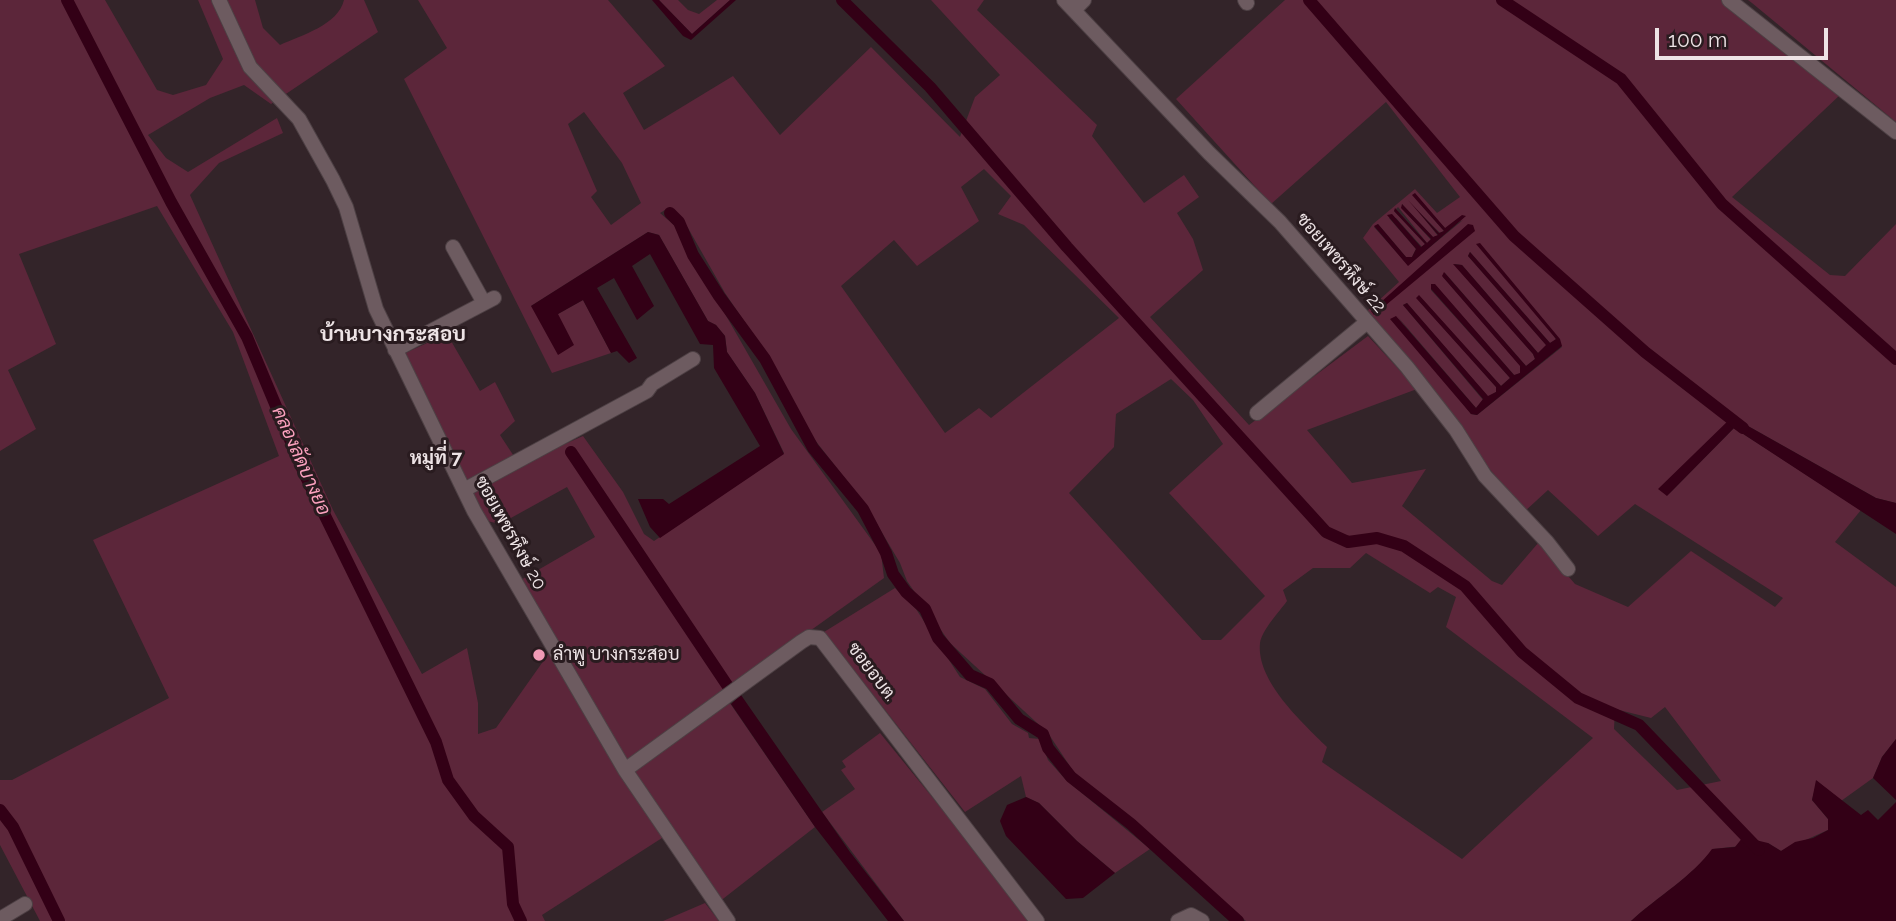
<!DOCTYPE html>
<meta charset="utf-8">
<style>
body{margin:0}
#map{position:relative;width:1896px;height:921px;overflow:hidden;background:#332429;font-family:Raleway,sans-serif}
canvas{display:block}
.scale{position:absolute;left:1655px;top:28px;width:173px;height:32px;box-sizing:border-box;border:4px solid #ede3e5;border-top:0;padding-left:9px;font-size:21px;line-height:24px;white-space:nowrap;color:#ede3e5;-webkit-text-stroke:5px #291b1f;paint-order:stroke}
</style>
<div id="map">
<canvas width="1896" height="921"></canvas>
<div class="scale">100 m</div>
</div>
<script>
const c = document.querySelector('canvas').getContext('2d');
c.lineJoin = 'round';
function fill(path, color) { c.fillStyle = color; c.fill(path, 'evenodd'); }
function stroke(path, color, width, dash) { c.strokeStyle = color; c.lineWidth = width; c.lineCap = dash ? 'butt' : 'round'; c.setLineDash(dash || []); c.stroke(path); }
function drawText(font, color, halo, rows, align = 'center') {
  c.font = font + ' Raleway,Sarabun,sans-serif'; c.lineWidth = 6; c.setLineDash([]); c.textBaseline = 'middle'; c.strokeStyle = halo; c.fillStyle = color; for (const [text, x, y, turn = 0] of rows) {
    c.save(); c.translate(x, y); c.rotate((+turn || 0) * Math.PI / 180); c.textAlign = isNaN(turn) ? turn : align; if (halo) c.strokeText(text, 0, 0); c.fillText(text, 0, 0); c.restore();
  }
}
const green = new Path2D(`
 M0,0H105L157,90L173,95L206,85L223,59L198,0H255L263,28L280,45C302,35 338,25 344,0H364L378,32L271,104L244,85L210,98L148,135L166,158L188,172L277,118L283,133L219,163L190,195L333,510L422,674L467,648L478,703V734L496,728L549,653L519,581L595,537L567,487L500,524L487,521L403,354L447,334L480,391L495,382L515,421L500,435L519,464L583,436L623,492L644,534L654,541L784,453L755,393L727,352L725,336L716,325L708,321L659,235L648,232L531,306L558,314L583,300L611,353L552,373L404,79L447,48L418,0H608L665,66L623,93L644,130L733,76L780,135L871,47L960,137L975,97L1000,75L931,0H984L977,10L1097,125L1092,136L1144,203L1184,175L1199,197L1177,213L1193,239L1203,270L1150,317L1249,425L1368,336L1417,389L1307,430L1352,483L1426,469L1402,506L1492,581L1502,585L1539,542L1575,584L1628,607L1691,551L1775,607L1783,598L1635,504L1598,536L1548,490L1524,512L1365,313L1399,282L1363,238L1373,224L1415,189L1437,213L1460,197L1386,102L1271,204L1176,99L1285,0H1721L1841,94L1732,197L1830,275L1845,276L1896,224V503L1876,498L1732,417L1668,495L1734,428L1861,510L1835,542L1896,587V739L1882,757L1873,778L1841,801L1817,781L1812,800L1828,819V830L1781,851L1768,843L1713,849C1694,875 1656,898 1631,921H1246L1075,774L1048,733L950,643L907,581L900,563L865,504L811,435L771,361L725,293L688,228L670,207L660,213L674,225L791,429L881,553L884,578L723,693L815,827L719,902L662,838L542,915L545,921H40L0,845V780H12L169,698L93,540L279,456L233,332L157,206L19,254L56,344L8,370L36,429L0,451ZM584,112L622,163L641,203L611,225L591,197L597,191L568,124ZM984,169L1011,196L998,214L1024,225L1119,318L991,418L979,408L945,433L841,286L894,240L917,266L979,221L961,187ZM1413,196L1446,229L1463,220L1408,265L1374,227L1378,224L1406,257H1412L1416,249L1389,218H1396L1422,247L1425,244L1394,211L1398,207L1427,243L1431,240L1402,208V204L1433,237L1438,236L1419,212L1440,233L1444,231ZM1470,252L1550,343L1556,340L1554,336L1562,347L1477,415L1471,414L1397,316L1476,408L1483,400L1403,305L1407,303L1488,397L1496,392V387L1417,298L1419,296L1501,386L1510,378L1431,290V285H1435L1515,376L1520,373L1521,366L1443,277L1445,273L1526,366L1535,359L1533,354L1454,264L1462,265L1538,353L1547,346L1468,256ZM1171,379L1193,400L1223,444L1169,493L1265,596L1221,640H1202L1069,493L1114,447L1116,414ZM1366,553L1430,593L1438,587L1456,597L1446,627L1593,738L1462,859L1322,762L1327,747C1302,722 1256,681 1260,643C1262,630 1279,612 1287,601L1283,590L1313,568H1350ZM1665,707L1721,781L1677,790L1614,729L1615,709L1651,718Z
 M659,0H678L688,10L699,14L717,0H730L692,34Z
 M1748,0H1896V122L1752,3Z
 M895,588L916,609L960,677L985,689L1012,724L1028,733L1029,738L1040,739L1048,760L1066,780L1150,849L1115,873L1077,841L1039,803L1026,797L1021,776L965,812L824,632Z
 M880,733L1033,921H904L822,812L855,789L841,770L846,767L842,761Z
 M705,903L719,921H663Z`);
const water = new Path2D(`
 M652,0H659L692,34L730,0H736L691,40L683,36Z
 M1415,193L1445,228L1462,215L1466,216L1408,266L1374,226L1378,224L1406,257H1412L1416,249L1387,215L1392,214L1421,247L1425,244L1394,211L1395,208L1427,243L1431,239L1401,208L1402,204L1433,237L1438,235L1408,200L1439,233L1444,231L1412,195Z
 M1468,224L1473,225L1475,231L1374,315L1371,311Z
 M648,232L659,235L708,321L716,325L725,336L727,352L755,393L784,454L660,538L650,527L638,499H663L669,504L760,446L714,368L713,345L700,344L650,254L632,266L654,306L637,320L614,278L597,288L637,358L629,363L617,351L611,353L583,300L558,314L574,345L558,355L531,306Z
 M1480,243L1560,339L1562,346L1477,415L1471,414L1390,319L1396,316L1476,408L1483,399L1403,305L1407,303L1488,396L1496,392V387L1416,298L1419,295L1501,386L1510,378L1431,289V284H1435L1514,375L1520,373V366L1442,276L1444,272L1526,366L1535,359L1533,354L1453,264L1462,265L1538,353L1546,345L1468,256L1470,252L1550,343L1556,339L1476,244Z
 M1732,417L1876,498L1896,503V534L1734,428L1667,496L1658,489Z
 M741,695L850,852L904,921H888L815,827L731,704Z
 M1896,739V800L1873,778L1882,757Z
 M1816,780L1861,815L1868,810L1878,820L1896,802V921H1631C1656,898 1694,875 1712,849L1735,847L1743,837L1768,843L1781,851L1795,842L1813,838L1828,830V819L1812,800Z
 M1026,797L1039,803L1077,841L1115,873L1083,898L1066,899L1006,836L1000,821L1007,805Z`);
const canal = new Path2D(`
 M67,0L171,202L247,337L304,473L436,742L448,780L474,816L508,847L513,904L521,921
 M842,0L930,87L1067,247L1326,532L1348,542L1377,538L1404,546L1465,586L1522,652L1578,698L1639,725L1759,850
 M1309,0L1514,236L1645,352L1743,428
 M1502,0L1621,79L1722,204L1896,359
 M670,213L679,222L693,255L719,296L765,359L813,448L863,509L886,553L893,574L906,592L925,609L938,638L970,675L990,684L1019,719L1043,734L1048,748L1071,777L1131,824L1238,921
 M571,452L727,685
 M0,810L13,827L59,921`);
const street = new Path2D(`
 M219,0L250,67L299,119L333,180L346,207L376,309L474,511L625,770L728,921
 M1064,0L1209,153L1280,222L1407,367L1456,430L1485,476L1547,542L1568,569
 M1245,0L1247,3
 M1729,0L1896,132
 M1074,10L1084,0
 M453,247L484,303
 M395,350L494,298
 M1257,413L1367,322
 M464,490L647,391L652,384L693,359
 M625,770L801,642L809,637L820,638L1037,921
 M0,919L25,904
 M1178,921L1191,915L1202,921`);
const markers = [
 [539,655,7,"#f09ab5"]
];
const streetNames = [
 ["ซอยเพชรหึงษ์ 22",1341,263,49],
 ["ซอยเพชรหึงษ์ 20",510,533,61],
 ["ซอยอบต.",872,672,53]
];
const poiNames = [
 ["ลำพู บางกระสอบ",553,655]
];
const neighbourhoodNames = [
 ["หมู่ที่ 7",436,458]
];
const waterNames = [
 ["คลองลัดบางยอ",301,461,66]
];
const quarterNames = [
 ["บ้านบางกระสอบ",393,335]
];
fill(green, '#5c263a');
fill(water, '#330016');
stroke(canal, '#330016', 12);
stroke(street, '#4d4044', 16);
stroke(street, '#6d5b60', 14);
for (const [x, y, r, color] of markers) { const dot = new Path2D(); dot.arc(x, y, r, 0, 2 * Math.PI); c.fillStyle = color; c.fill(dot); stroke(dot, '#291b1f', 2.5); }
drawText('18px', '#ede3e5', '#291b1f', streetNames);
drawText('18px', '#ede3e5', '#291b1f', poiNames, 'left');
drawText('bold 19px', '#ede3e5', '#291b1f', neighbourhoodNames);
drawText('italic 19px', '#fba1be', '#291b1f', waterNames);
drawText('bold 21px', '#ede3e5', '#291b1f', quarterNames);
</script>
